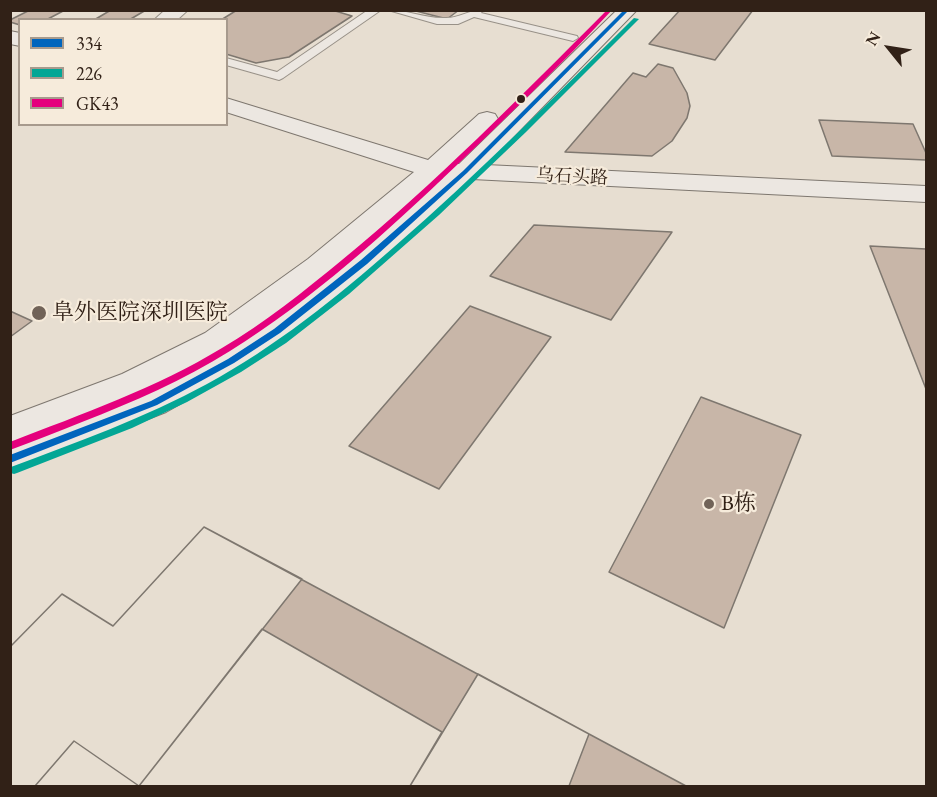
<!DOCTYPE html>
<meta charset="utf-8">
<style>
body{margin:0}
#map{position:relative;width:937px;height:797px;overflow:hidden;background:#e7ded1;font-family:"EB Garamond",serif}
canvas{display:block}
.frame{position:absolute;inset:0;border:12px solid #312117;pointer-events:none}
.legend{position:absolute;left:18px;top:18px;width:210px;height:108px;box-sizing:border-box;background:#f6ebdb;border:2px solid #a79a8d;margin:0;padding:8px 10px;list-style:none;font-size:18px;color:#312117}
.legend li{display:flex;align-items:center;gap:12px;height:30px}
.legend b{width:30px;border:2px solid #a79a8d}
.north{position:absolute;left:859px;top:18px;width:60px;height:60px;-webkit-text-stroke:4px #f6ebdb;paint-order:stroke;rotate:300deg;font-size:16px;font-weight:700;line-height:24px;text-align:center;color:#312117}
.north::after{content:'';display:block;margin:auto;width:21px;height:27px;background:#312117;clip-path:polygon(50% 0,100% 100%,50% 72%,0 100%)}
</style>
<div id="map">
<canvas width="937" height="797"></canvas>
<div class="frame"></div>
<ul class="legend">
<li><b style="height:8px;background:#0065bd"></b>334</li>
<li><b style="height:8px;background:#03a695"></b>226</li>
<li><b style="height:8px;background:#e5007d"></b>GK43</li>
</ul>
<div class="north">N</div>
</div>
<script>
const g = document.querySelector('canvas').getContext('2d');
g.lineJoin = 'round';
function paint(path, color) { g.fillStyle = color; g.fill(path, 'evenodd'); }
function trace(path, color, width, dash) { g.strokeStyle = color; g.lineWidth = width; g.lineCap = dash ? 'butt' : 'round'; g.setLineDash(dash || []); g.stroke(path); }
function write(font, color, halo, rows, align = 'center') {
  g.font = font + ' "EB Garamond","Noto Serif SC",serif'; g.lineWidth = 4.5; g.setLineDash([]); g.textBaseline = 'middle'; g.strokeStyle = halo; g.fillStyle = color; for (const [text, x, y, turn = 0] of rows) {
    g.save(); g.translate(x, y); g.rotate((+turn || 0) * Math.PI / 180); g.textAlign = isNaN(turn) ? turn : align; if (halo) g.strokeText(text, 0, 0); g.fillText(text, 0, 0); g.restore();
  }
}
const building = new Path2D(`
 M30,10H65L46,20H20V25L10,22V20Z
 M111,10H146L129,20H94Z
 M237,10H332L352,16L289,57L256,63L226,54V20H221Z
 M412,10H459L447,19Z
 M680,10H753L715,60L649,44Z
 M658,64L673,68L687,93L690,106L687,118L672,141L652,156L565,152L633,73L646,77Z
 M819,120L913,124L926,153V160L832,156Z
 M534,225L672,232L611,320L490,276Z
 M870,246L926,249V389Z
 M470,306L551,337L439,489L349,446Z
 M10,311L32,321L10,337Z
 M701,397L801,435L724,628L609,572Z
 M204,527L589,734L686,786H410L442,732L262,629L139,786L74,741L35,786H10V647L62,594L113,626Z
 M204,527L302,579L139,786L74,741L35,786H10V647L62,594L113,626Z
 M478,674L589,734L569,786H410Z`);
const lane = new Path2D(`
 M368,10H381L283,78L279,80L226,65V58L277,72Z
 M388,10C408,10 426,19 446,18C459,18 469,10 483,10L481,13L577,36L578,38L573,41L474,17L458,24H437Z`);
const street = new Path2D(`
 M165,10H188L177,20H154Z`);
const secondary = new Path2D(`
 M617,10H637L486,165L926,186V202L472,179L374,268L288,338L242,369L166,412L10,473V444L142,394L169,380L96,411L10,443V416L122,374L205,333L308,259L414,172L226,112V98L428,160L479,114L487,112L495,114L498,119L495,124L453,164H459ZM437,178H443C372,240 300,302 220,353L217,354C296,305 368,240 437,178Z
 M10,31L20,33V46L10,44Z`);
const bus1 = new Path2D(`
 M624,10H629L467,173L367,264L280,333L234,363L157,405L10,463V455L151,401L228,359L274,329L361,260L463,171Z`);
const bus2 = new Path2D(`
 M634,18L639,19L526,132L439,215L349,294L286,343L241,372L187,402L132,428L17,473L14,474L11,473V467C77,442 145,418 207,384C275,347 336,298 394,247C478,174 555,96 634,18Z`);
const bus3 = new Path2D(`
 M607,10H612C563,63 510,114 458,164C388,231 312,300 230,351C184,380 133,402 82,422C59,431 35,441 10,450V442C82,414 156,388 222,348C265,323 304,291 342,260C436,183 521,96 607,10Z`);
const markers = [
 [521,99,5,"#312117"],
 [39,313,8,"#716358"],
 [709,504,6,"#716358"]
];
const farStreetnames = [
 ["乌石头路",572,177,3]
];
const poiNames = [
 ["阜外医院深圳医院",52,313],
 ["B栋",721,504]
];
paint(building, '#c8b6a8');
trace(building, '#7e776f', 1.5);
trace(lane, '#989188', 2);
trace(street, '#989188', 2);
trace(secondary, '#7e776f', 2);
paint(lane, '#ece7e1');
paint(street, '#ece7e1');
paint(secondary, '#ece7e1');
paint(bus1, '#0065bd');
paint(bus2, '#03a695');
paint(bus3, '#e5007d');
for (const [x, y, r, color] of markers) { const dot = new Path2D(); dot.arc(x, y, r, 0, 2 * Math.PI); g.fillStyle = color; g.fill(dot); trace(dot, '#f6ebdb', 2); }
write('18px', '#312117', '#f6ebdb', farStreetnames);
write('22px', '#312117', '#f6ebdb', poiNames, 'left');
</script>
